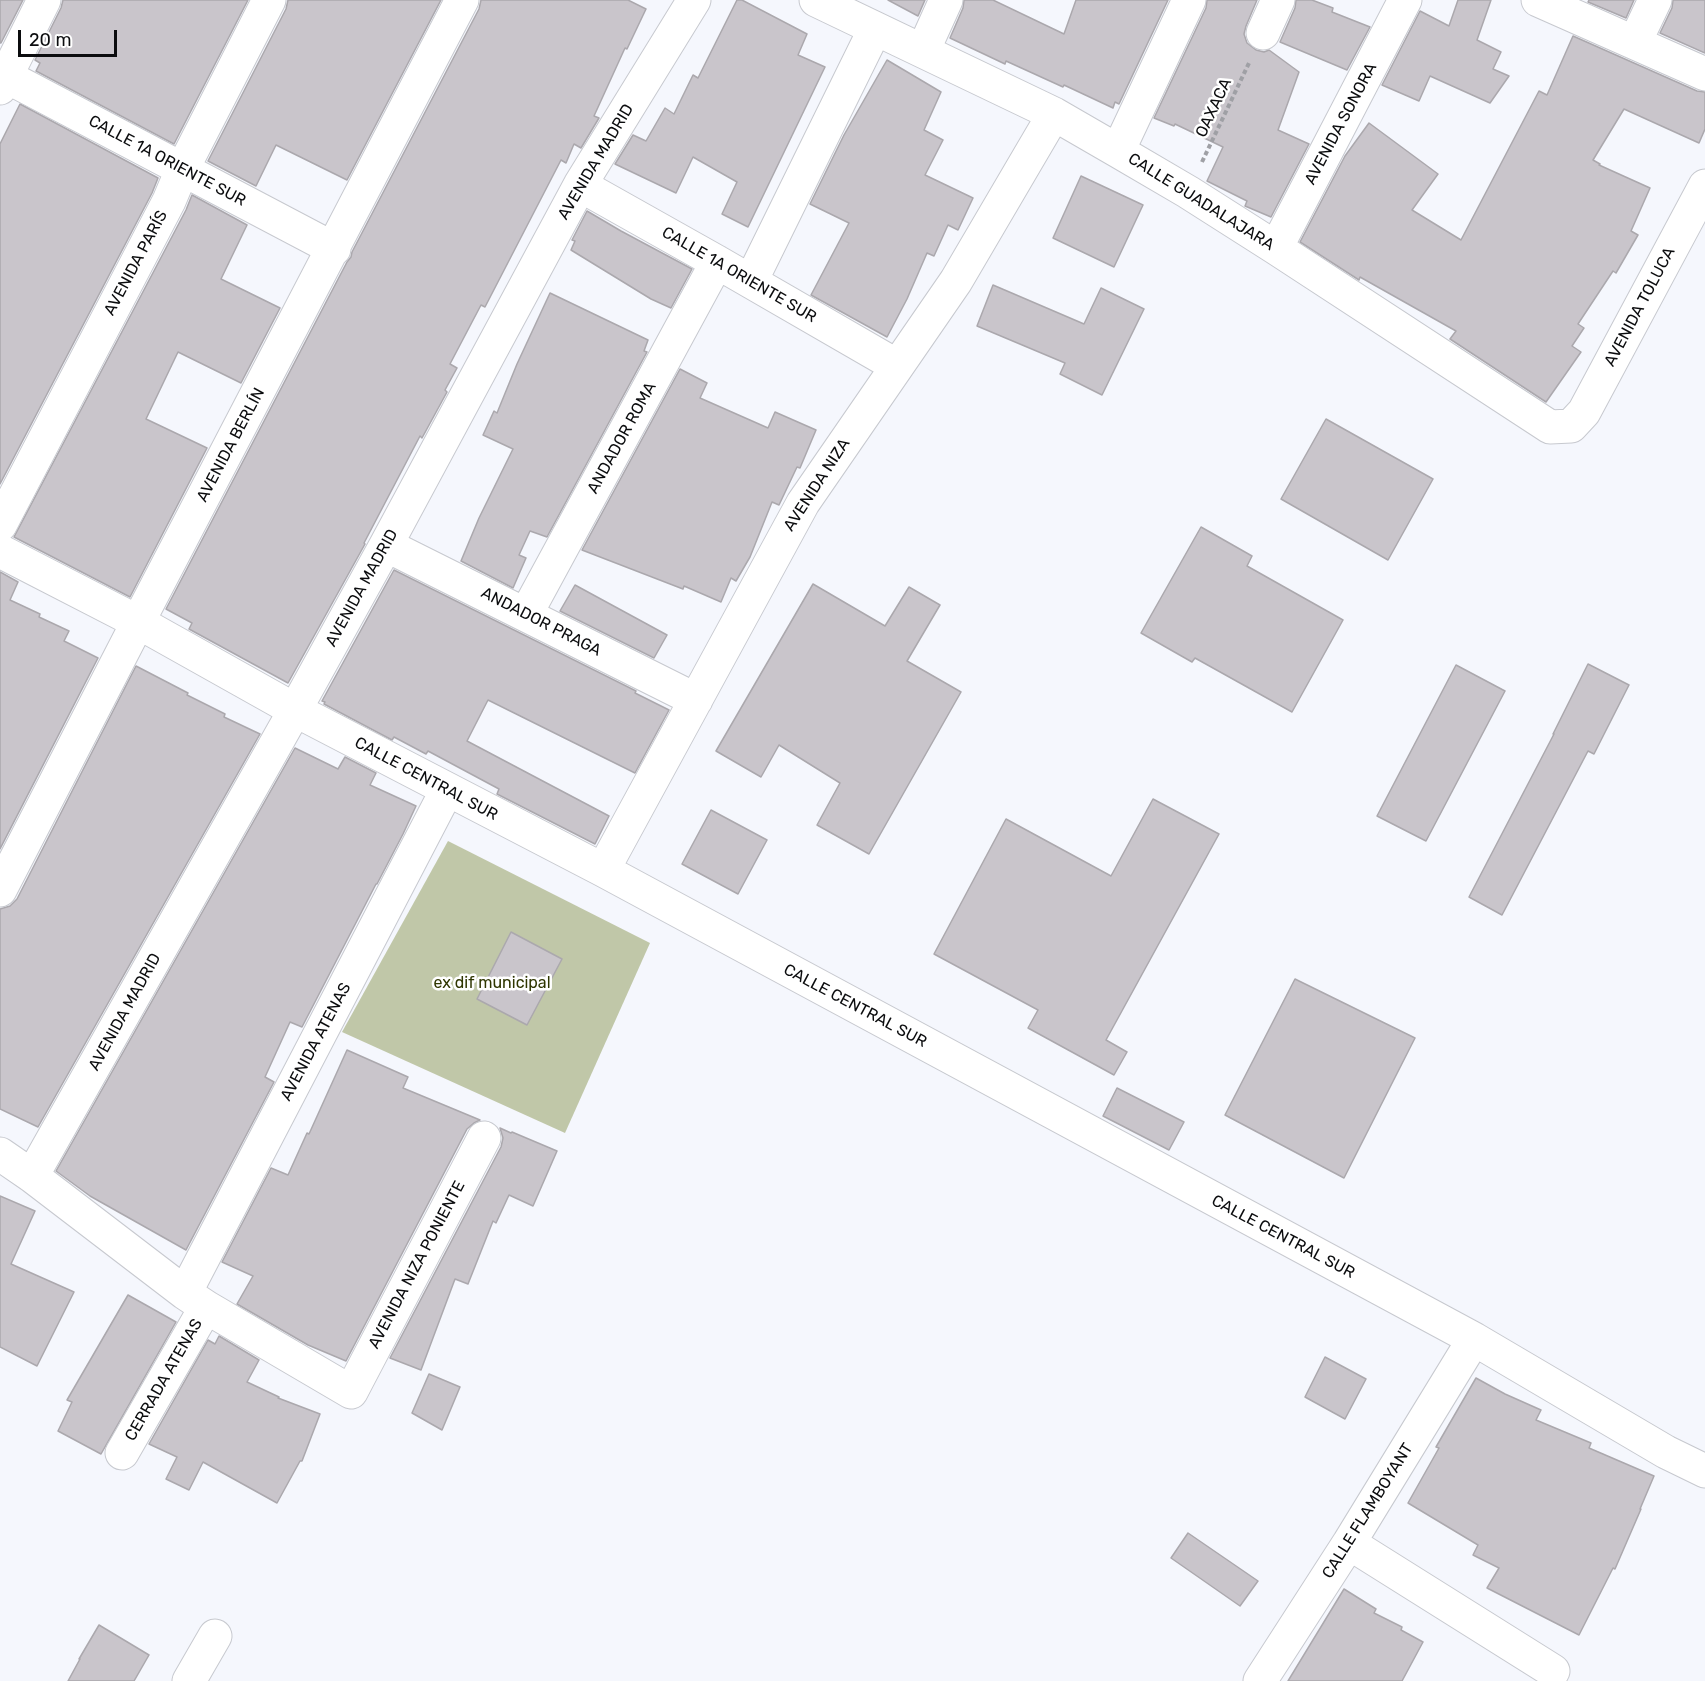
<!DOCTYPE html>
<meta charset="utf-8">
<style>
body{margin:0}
#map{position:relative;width:1705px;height:1681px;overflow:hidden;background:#f5f7fd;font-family:Rubik,sans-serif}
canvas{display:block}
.scale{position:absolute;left:18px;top:30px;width:99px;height:27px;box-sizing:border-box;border:3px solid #0b0c0e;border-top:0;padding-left:8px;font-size:18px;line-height:21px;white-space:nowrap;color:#0b0c0e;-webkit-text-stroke:4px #fff;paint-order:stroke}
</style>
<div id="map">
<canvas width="1705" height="1681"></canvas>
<div class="scale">20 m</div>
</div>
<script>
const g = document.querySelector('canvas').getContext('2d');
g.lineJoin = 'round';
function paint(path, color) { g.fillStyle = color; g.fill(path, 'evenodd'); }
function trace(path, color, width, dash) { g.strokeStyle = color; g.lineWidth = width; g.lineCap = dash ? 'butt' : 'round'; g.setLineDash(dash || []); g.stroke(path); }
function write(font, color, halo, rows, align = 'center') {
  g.font = font + ' Rubik,sans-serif'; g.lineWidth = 5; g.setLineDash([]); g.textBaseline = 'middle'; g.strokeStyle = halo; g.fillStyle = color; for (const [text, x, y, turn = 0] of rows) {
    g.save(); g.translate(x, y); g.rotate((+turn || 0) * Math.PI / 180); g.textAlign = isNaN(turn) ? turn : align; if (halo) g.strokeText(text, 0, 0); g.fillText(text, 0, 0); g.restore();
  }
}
const forest = new Path2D(`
 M448,841L650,943L565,1133L342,1032Z`);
const building = new Path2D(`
 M0,0H23L1,43H0Z
 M63,0H248L174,144L36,71L40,63L35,60L61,8Z
 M288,0H441L347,180L276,145L256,186L208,161L286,9Z
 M481,0H628L646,9L627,49L625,48L594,116L599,118L581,148L574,144L566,163L561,160L485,307L481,305L450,364L457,368L445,390L447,392L422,438L420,436L364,543L365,544L288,683L189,629L192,623L166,609L347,262L351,257L352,252L479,9Z
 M737,0H742L807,34L798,55L825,67L748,227L722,214L737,182L693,157L676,193L615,164L633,135L646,141L665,108L674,114L693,75L698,78Z
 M888,0H925L918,16Z
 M964,0H993L1064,34L1076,0H1168L1119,104L1115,102L1113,108L1064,85L1063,87L1006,61L1005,64L950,38L963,8Z
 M1207,0H1257L1246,26L1244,34L1247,43L1256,50L1264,52L1269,50L1299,72L1278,130L1309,144L1271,217L1245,206L1247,201L1207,181L1223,147L1175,124L1174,126L1154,118L1206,8Z
 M1296,0H1312L1333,8L1332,12L1370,27L1347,70L1280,42L1295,8Z
 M1458,0H1491L1477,40L1501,52L1493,69L1509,76L1490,103L1430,76L1419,101L1382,85L1420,11L1449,26Z
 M1589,0H1634L1626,18L1588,2Z
 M1673,0H1705V53L1660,33L1672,8Z
 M1573,36L1697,91L1705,92V129L1699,143L1624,109L1593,160L1600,164L1599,165L1650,188L1631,231L1638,235L1616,273L1613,271L1578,324L1584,328L1572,346L1581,352L1546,402L1450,339L1456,331L1360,277L1359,280L1300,242L1345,156L1369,123L1438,174L1412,210L1461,240L1539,91L1547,95Z
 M887,60L941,92L924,130L943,140L925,175L973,198L958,230L948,225L934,256L927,253L907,299L887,337L811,295L849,223L810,204L844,135Z
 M20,104L158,178L152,193L0,484V144Z
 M1081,176L1143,205L1114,267L1053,238Z
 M192,195L247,225L221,279L280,308L241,383L178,352L146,419L207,448L130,597L14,537L186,210Z
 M587,211L621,231L692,269L671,308L651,299L571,250L575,241L572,240Z
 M993,285L1084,324L1101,288L1144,309L1102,395L1060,374L1065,363L977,326Z
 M550,293L648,340L644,351L647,352L547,537L530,531L519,555L526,558L513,588L461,561L479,518L513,449L483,435L494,411L497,413L517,364Z
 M680,369L707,383L700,398L768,428L775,412L816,430L800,468L797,467L779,505L772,502L750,557L736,581L731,578L721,602L684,586L683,589L582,550Z
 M1326,419L1433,479L1388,560L1281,499Z
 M1201,527L1252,556L1247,566L1343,620L1292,712L1195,658L1192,662L1141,633Z
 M394,570L636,691L635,693L669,710L635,773L488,700L467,741L609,816L595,844L497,794L499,789L428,751L426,754L394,737L392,740L324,704L325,702L322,701Z
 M0,572L18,582L10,600L40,614L39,617L69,631L64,641L98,658L0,849Z
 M813,584L885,626L909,587L940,605L907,661L961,692L869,854L817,825L840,783L779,745L761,777L716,751Z
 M575,585L667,635L654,658L560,611Z
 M1588,664L1629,685L1594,754L1588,751L1502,915L1469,897L1554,734H1553Z
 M1456,665L1505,691L1426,841L1377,816Z
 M136,666L188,693L187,695L225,714L224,717L260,734L38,1127L0,1109V909L10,906L17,899Z
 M295,748L338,769L345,757L376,773L370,785L416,806L403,834L377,884H376L302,1027L290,1022L265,1077L274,1082L186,1250L90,1196L56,1171Z
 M1153,799L1219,834L1106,1040L1127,1052L1114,1075L1028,1028L1038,1010L934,954L1006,819L1111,876Z
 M711,810L767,840L738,894L682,864Z
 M511,932L562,959L527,1025L477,999Z
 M1295,979L1415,1038L1344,1178L1225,1115Z
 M347,1050L408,1077L403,1088L480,1120L474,1123L467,1129L346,1361L308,1345L237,1304L253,1276L222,1262L271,1168L288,1175L307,1133L309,1134Z
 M1117,1088L1184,1122L1169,1150L1103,1116Z
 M500,1128L511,1133L512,1132L557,1151L533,1206L509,1195L496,1223L493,1221L468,1284L455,1279L421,1370L390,1358L501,1147L503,1138Z
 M0,1196L35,1211L11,1264L74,1292L37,1366L0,1347Z
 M128,1295L176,1322L101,1454L58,1431L72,1402L67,1400Z
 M219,1336L259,1360L247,1382L279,1397L278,1398L320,1414L302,1461H300L277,1503L203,1462L189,1490L166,1479L177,1457L149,1444L208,1340L215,1344Z
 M1325,1357L1366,1379L1345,1419L1305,1397Z
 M429,1374L460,1387L442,1430L412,1413Z
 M1476,1378L1505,1394L1541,1410L1536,1420L1591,1443L1589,1448L1654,1476L1640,1509H1641L1615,1569L1613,1568L1579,1635L1487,1588L1499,1568L1473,1555L1478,1545L1408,1503L1439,1448L1436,1447Z
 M1188,1533L1258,1581L1240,1606L1171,1558Z
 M1344,1589L1376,1609L1374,1613L1402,1627L1401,1630L1423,1642L1402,1681H1288Z
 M99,1625L149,1655L134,1681H68L80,1659H79Z`);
const path = new Path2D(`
 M1202,162L1249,63`);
const minor = new Path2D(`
 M816,0L1054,114L1118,151L1188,192L1276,248L1550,427L1571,426L1584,412L1705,186
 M1538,0L1705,74
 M1263,33L1278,0
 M1635,42L1655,0
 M923,51L946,0
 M0,73L334,249
 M0,88L44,0
 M1118,151L1189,0
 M580,185L717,262L897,366
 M1276,248L1405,0
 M751,281L875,29
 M0,525L169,201L182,170L269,0
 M386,545L696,700
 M0,551L138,622L295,710L603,870L1474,1339L1666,1452L1705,1471
 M526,614L717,262
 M603,870L803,503L956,281L1054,114
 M0,890L138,622L462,0
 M0,1154L32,1176L185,1293L206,1307L351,1392L484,1138
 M32,1176L295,710L386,545L580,185L694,0
 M185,1293L447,790
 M122,1453L206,1307
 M1349,1543L1553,1671
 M189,1681L215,1636
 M1260,1681L1349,1543L1474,1339`);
const streetNames = [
 ["OAXACA",1214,108,-65],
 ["AVENIDA SONORA",1341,124,-62],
 ["CALLE 1A ORIENTE SUR",167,161,28],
 ["AVENIDA MADRID",596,162,-59],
 ["CALLE GUADALAJARA",1201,202,32],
 ["AVENIDA PARÍS",136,263,-62],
 ["CALLE 1A ORIENTE SUR",739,275,30],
 ["AVENIDA TOLUCA",1640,307,-62],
 ["ANDADOR ROMA",622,438,-61],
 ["AVENIDA BERLÍN",231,445,-62],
 ["AVENIDA NIZA",817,485,-57],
 ["AVENIDA MADRID",362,588,-61],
 ["ANDADOR PRAGA",541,622,27],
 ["CALLE CENTRAL SUR",426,779,28],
 ["CALLE CENTRAL SUR",855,1006,28],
 ["AVENIDA MADRID",125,1012,-61],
 ["AVENIDA ATENAS",316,1042,-62],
 ["CALLE CENTRAL SUR",1283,1237,28],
 ["AVENIDA NIZA PONIENTE",417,1265,-62],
 ["CERRADA ATENAS",164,1380,-60],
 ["CALLE FLAMBOYANT",1368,1511,-58]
];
const parkNames = [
 ["ex dif municipal",492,983]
];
paint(forest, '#c0c7a8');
paint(building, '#c9c5cb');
trace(building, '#aba8ad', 1.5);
trace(minor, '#c7c9cf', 35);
trace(path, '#9fa0a5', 4, [4.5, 3]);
trace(minor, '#fff', 33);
write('16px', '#0b0c0e', '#fff', streetNames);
write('16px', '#2f3600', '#fff', parkNames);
</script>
